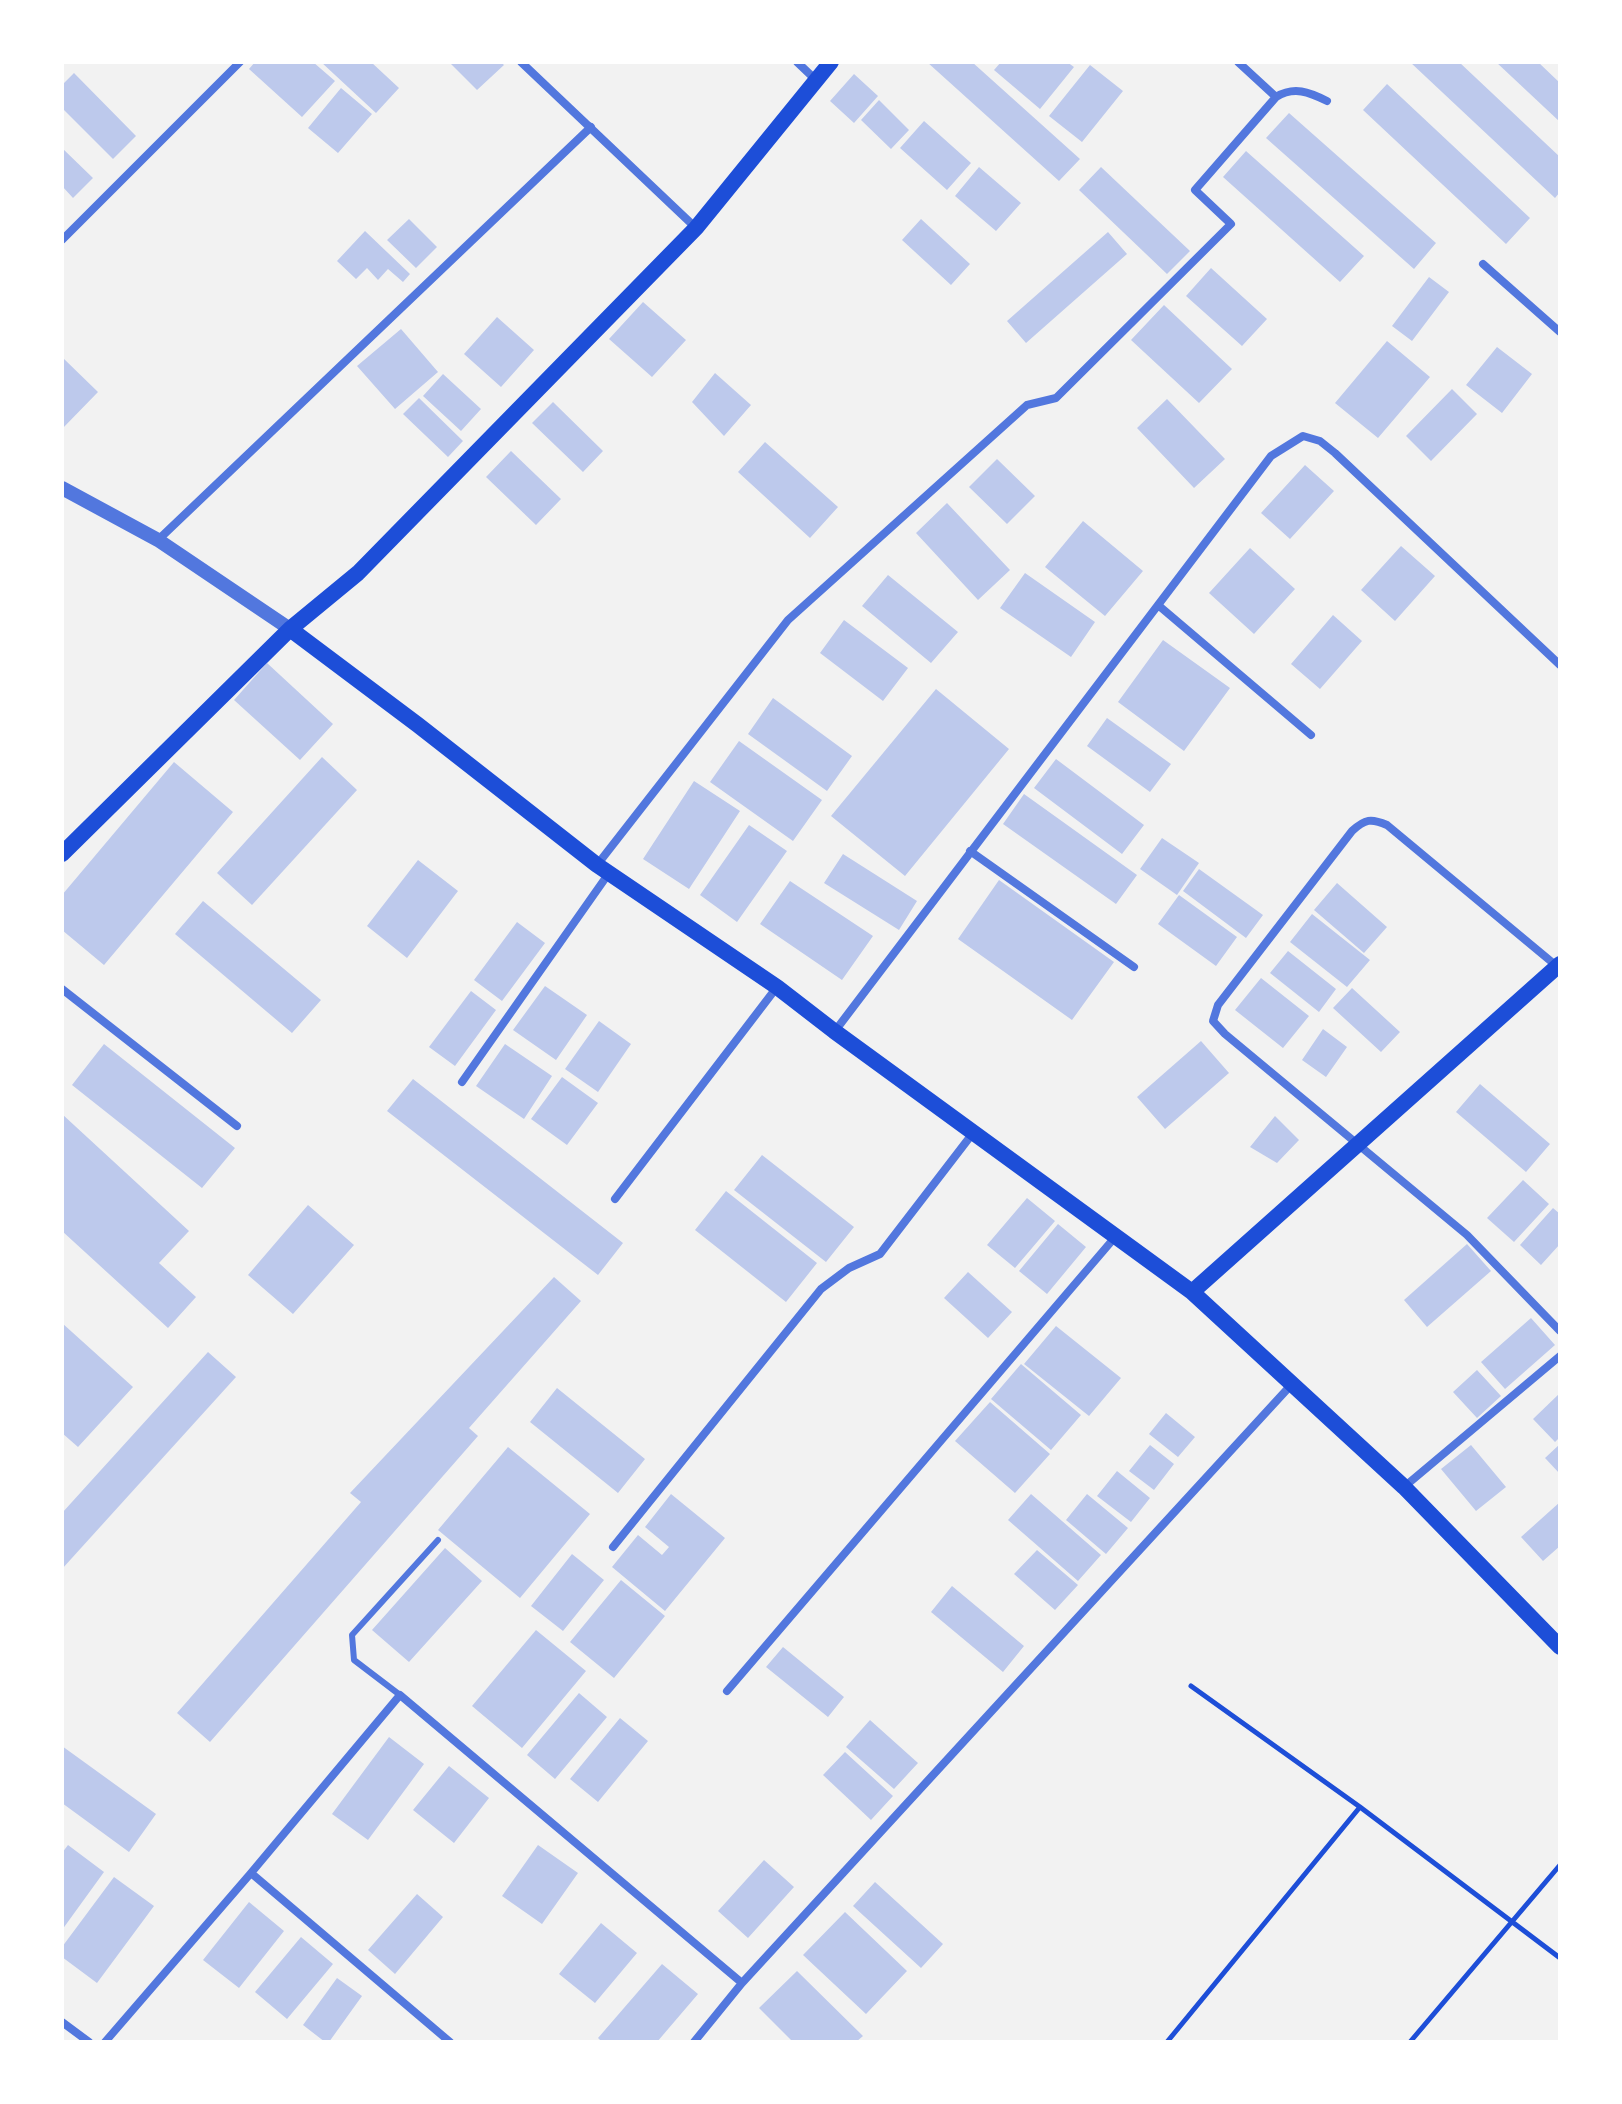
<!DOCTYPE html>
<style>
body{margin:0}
#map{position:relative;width:1622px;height:2104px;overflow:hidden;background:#f2f2f2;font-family:Raleway,sans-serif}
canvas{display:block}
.frame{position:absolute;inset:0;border:64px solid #fff;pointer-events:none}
</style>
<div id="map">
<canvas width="1622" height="2104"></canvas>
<div class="frame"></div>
</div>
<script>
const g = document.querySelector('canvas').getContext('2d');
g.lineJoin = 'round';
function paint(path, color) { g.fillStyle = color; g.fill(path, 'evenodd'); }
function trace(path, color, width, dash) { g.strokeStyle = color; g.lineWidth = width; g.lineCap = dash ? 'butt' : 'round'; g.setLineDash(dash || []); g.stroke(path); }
const building = new Path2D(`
 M255,62H313L335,81L302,117L249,69Z
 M321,62H371L399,88L376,113Z
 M449,62H501L504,65L477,90Z
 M927,62H972L1080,159L1059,181Z
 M1001,62H1067L1074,67L1040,109L994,70Z
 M1410,62H1459L1560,157V192L1555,198Z
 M1496,62H1538L1560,83V122Z
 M1090,65L1123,91L1082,142L1049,116Z
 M74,73L136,136L113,159L62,108V85Z
 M854,74L878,96L854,123L830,101Z
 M1387,84L1530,218L1506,244L1363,110Z
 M341,88L372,114L338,153L308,128Z
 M879,100L909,130L891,149L861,120Z
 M1289,113L1436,243L1414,269L1266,138Z
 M924,121L971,163L947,190L900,148Z
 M62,148L93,178L73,198L62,186Z
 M1246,151L1364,256L1340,282L1223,177Z
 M979,167L1021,203L996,231L955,196Z
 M1101,167L1190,251L1167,274L1079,190Z
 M409,219L437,247L416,268L387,240Z
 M921,219L970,264L951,285L902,240Z
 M365,231L410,274L403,282L388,269L378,280L367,268L356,279L337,261Z
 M1108,232L1127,254L1026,343L1007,321Z
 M1211,268L1267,319L1242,346L1186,296Z
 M1429,277L1449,292L1412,341L1392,326Z
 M643,302L686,340L652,377L609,339Z
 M1164,305L1232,369L1199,403L1131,340Z
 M497,317L534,350L501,387L464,354Z
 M401,329L438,372L395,409L357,366Z
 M1387,341L1430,377L1378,438L1335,403Z
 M1497,347L1532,374L1502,413L1466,385Z
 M62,357L98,392L62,429Z
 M715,373L751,405L724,436L692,402Z
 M443,374L481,409L461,431L423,396Z
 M1452,389L1477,414L1431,461L1406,436Z
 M419,398L463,441L448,457L403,414Z
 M1167,399L1225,459L1194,488L1137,428Z
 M553,402L603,451L583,472L532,423Z
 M765,442L838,507L810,538L738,472Z
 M511,451L561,499L536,525L486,477Z
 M997,459L1035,496L1007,524L969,487Z
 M1305,465L1334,491L1290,539L1261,513Z
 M947,503L1010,570L978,600L916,533Z
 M1083,521L1143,571L1105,616L1045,567Z
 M1401,546L1435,576L1395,621L1361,590Z
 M1250,548L1295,589L1254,634L1209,593Z
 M1025,573L1095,622L1071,657L1000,608Z
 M888,575L958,632L931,663L862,606Z
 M1333,615L1362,641L1320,689L1291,664Z
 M844,620L908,668L883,701L820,653Z
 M1163,640L1230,688L1184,751L1118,702Z
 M267,663L333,724L300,760L234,700Z
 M936,689L1009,749L905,876L831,816Z
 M773,698L852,756L827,791L748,734Z
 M1107,718L1171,764L1150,792L1087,746Z
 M739,741L822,800L793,841L710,782Z
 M322,757L357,790L252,905L217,873Z
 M1056,759L1144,825L1122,854L1034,788Z
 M174,762L233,812L104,965L62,930V895Z
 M694,781L740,811L689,889L643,859Z
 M1024,794L1137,875L1116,904L1003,824Z
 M749,825L787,851L737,922L700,895Z
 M1162,838L1199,863L1177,895L1140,869Z
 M843,854L917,901L899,930L824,883Z
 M418,860L458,891L407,958L367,926Z
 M1199,869L1263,915L1246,938L1183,891Z
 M999,880L1114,962L1072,1020L958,939Z
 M790,881L873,936L842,980L760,924Z
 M1337,883L1387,927L1364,953L1314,910Z
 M1179,895L1237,937L1216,966L1158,924Z
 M203,901L321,1000L292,1033L175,934Z
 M1312,914L1370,960L1347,987L1290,942Z
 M517,922L545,943L502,1001L474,980Z
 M1288,951L1336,989L1319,1012L1270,973Z
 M1261,978L1309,1016L1283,1048L1235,1010Z
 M545,986L587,1015L556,1060L513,1030Z
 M1352,988L1400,1032L1381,1052L1333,1008Z
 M471,991L496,1010L455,1066L429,1047Z
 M599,1021L631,1044L598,1092L565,1069Z
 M1323,1029L1347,1047L1326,1077L1302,1060Z
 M1201,1041L1229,1073L1165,1129L1137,1097Z
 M104,1044L235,1148L202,1188L72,1085Z
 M505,1044L552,1076L524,1119L476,1086Z
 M562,1077L598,1103L567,1145L531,1119Z
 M413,1079L623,1243L598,1275L387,1111Z
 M1480,1084L1550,1144L1526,1172L1456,1112Z
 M62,1114L189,1231L159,1263L196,1297L168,1328L62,1231Z
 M1275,1116L1299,1140L1277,1163L1250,1147Z
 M762,1155L854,1227L826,1262L734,1190Z
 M1523,1180L1549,1204L1514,1242L1487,1218Z
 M726,1191L817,1263L786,1302L695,1230Z
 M1027,1198L1055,1221L1015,1268L987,1245Z
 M308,1205L354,1245L293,1314L248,1275Z
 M1553,1208L1560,1214V1244L1541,1265L1520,1245Z
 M1058,1224L1086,1247L1047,1294L1019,1271Z
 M1467,1244L1491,1271L1427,1327L1404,1300Z
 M968,1272L1012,1312L988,1338L944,1298Z
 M554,1277L581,1301L469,1428L478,1436L210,1742L177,1713L361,1502L350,1493Z
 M1531,1318L1555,1345L1505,1389L1481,1362Z
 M62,1323L133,1387L78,1447L62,1433Z
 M1056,1326L1121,1378L1089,1416L1024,1364Z
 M208,1352L236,1377L62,1569V1513Z
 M1021,1364L1081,1415L1051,1450L991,1399Z
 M1477,1370L1501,1396L1477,1418L1453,1392Z
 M557,1388L645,1459L618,1493L530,1422Z
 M1560,1393V1437L1555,1442L1533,1419Z
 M990,1402L1050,1454L1015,1493L955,1441Z
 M1166,1413L1195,1437L1178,1457L1149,1434Z
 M1560,1444V1474L1545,1458Z
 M1150,1445L1174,1464L1154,1490L1129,1471Z
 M1471,1445L1506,1487L1476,1511L1441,1469Z
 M508,1447L590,1514L520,1598L438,1530Z
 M1117,1471L1150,1498L1131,1522L1097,1496Z
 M671,1494L725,1538L665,1611L612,1567L638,1535L662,1555L669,1547L645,1527Z
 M1031,1494L1101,1555L1078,1581L1008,1520Z
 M1087,1494L1128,1528L1106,1554L1066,1520Z
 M1560,1502V1546L1543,1561L1521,1537Z
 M445,1548L482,1581L409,1662L372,1630Z
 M1037,1550L1078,1585L1055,1610L1014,1574Z
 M572,1554L604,1580L563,1631L531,1606Z
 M621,1580L665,1616L614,1678L570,1642Z
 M952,1586L1024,1646L1003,1672L931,1612Z
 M536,1630L586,1671L522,1748L472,1706Z
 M783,1647L844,1697L828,1717L766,1667Z
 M579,1693L607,1717L555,1779L527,1755Z
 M620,1718L648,1741L598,1802L570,1779Z
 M870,1720L918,1763L894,1789L846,1747Z
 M389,1737L424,1764L368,1840L332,1814Z
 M62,1746L156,1814L129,1852L62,1803Z
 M845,1752L893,1796L871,1820L823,1775Z
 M449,1766L489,1798L454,1843L413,1810Z
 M68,1845L104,1872L62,1930V1853Z
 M538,1845L578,1873L542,1924L502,1896Z
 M764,1860L794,1887L748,1938L718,1911Z
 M114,1877L154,1906L97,1983L62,1957V1947Z
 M875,1882L943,1944L921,1968L853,1906Z
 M417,1894L443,1917L395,1974L368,1950Z
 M249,1902L284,1931L239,1988L203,1960Z
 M845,1912L907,1971L866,2014L803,1955Z
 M601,1923L637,1953L595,2003L559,1974Z
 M301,1937L333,1964L287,2019L255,1992Z
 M662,1964L698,1994L657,2042H602L598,2038Z
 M797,1971L863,2036L856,2042H793L759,2008Z
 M337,1978L362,1996L329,2042H325L303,2025Z`);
const path = new Path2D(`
 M1191,1686L1360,1807L1560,1958
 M1167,2042L1360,1807
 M1410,2042L1560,1865`);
const service = new Path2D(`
 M400,1695L354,1660L352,1635L438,1540`);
const minor = new Path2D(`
 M521,62L696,228
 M797,62L817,81
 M1238,62L1276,97C1294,86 1309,92 1327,101
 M62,240L240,62
 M1483,264L1560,332
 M158,540L591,127
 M1158,605L1311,735
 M970,851L1134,967
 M597,865L788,620L1027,405L1056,398L1231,224L1195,190L1276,97
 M1559,968L1387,825C1371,818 1365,819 1352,831L1218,1005L1213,1021L1225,1034L1467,1235L1560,1331
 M62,989L237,1126
 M835,1031L1271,456L1303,436L1320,441L1335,453L1560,665
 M462,1082L609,873
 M615,1199L777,987
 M1404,1487L1560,1356
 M613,1547L821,1289L849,1268L880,1254L973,1133
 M727,1691L1116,1236
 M251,1873L450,2042
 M62,2022L89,2042
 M105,2042L251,1873L400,1695L742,1983
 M694,2042L742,1983L1292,1384`);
const tertiary = new Path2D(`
 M62,488L158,540L290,629`);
const secondary = new Path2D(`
 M290,629L418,725L597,865L777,987L834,1031L1192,1292L1404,1487L1560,1647
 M62,854L290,629L358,573L696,228L831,62
 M1192,1292L1560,964`);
paint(building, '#bdc9ec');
trace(path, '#1d4ed8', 5);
trace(service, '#5277de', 6);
trace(minor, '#5277de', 8);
trace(tertiary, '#5277de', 14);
trace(secondary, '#1d4ed8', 16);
</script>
